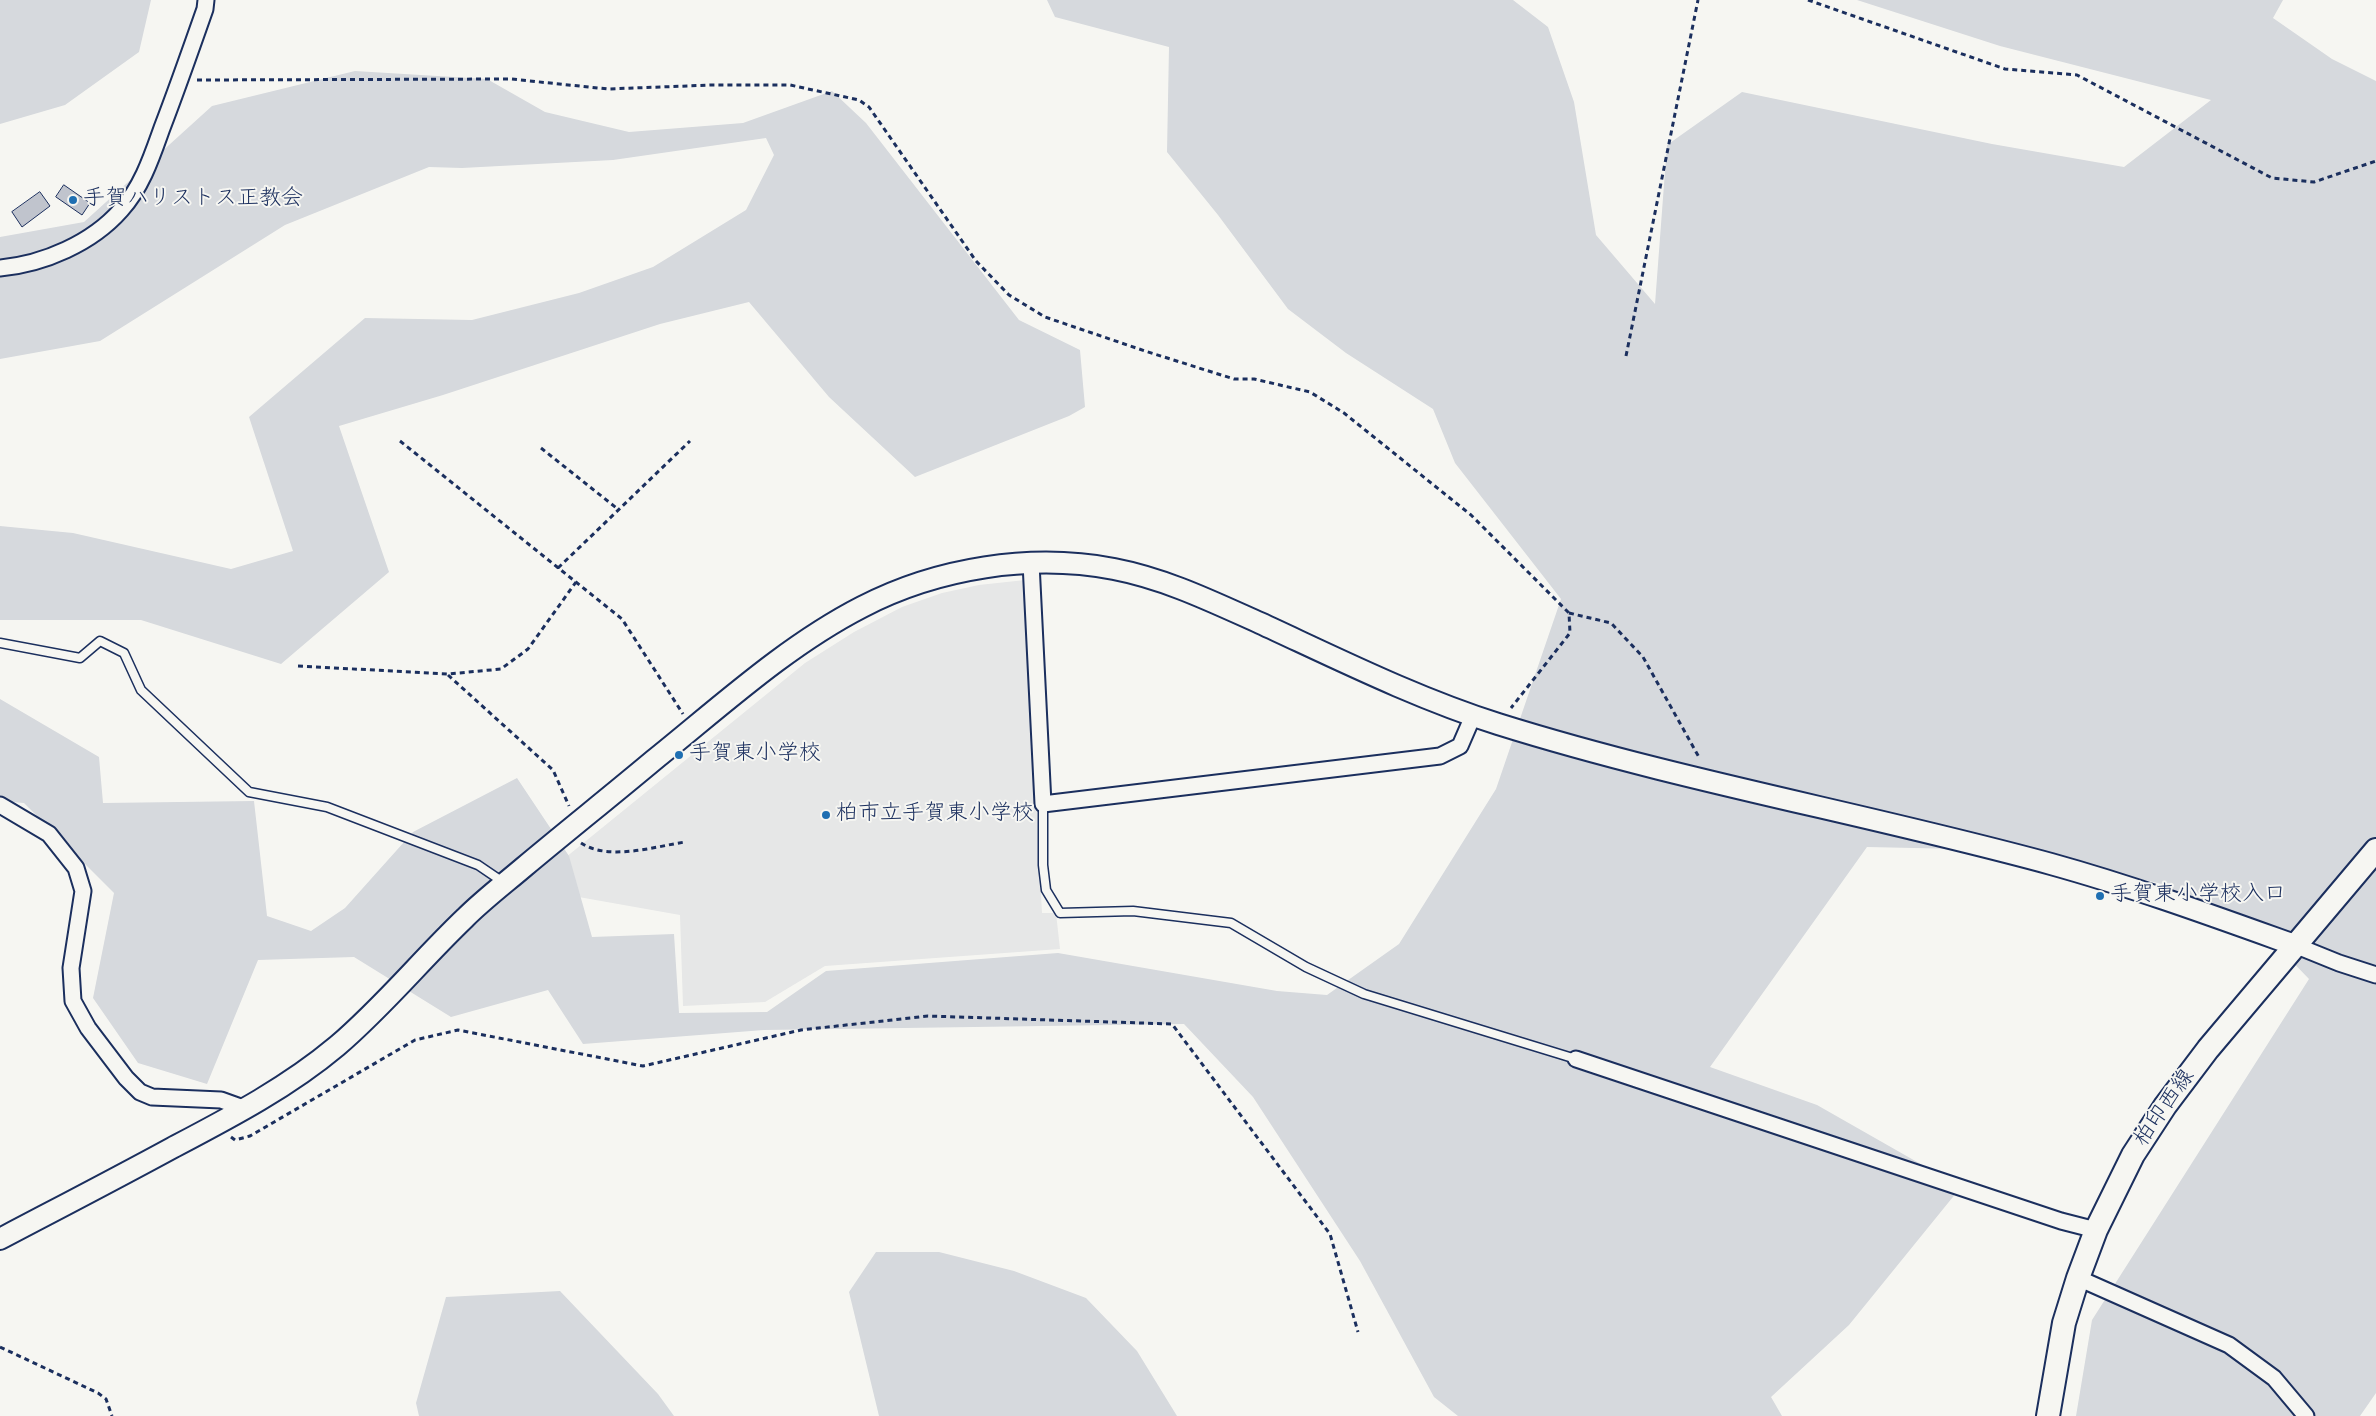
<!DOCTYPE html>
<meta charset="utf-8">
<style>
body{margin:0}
canvas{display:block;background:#f6f6f2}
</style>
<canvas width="2376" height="1416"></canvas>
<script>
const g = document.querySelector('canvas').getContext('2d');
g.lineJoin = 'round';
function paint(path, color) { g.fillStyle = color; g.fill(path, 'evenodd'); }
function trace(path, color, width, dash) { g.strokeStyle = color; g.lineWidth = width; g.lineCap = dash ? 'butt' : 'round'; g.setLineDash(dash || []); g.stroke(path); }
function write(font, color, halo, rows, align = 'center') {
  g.font = font + ' "Indie Flower","Klee One",sans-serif'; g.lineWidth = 4; g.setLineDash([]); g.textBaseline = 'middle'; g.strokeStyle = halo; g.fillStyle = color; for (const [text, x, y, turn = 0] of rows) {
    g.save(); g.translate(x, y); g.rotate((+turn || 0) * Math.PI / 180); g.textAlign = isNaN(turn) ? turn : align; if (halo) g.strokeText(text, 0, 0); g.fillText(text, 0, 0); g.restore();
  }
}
const built = new Path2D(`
 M1025,580L1042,913H1056L1060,949L825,966L765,1002L683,1006L680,915L528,888L805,663L854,632L902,607L942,593L979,585Z`);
const green = new Path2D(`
 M0,0H151L139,52L65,105L0,124Z
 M1047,0H1513L1548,27L1574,102L1596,235L1655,304L1667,145L1742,92L1992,144L2124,167L2211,100L2000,46L1857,0H2283L2273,18L2332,59L2376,81V1393L2360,1416H2076L2092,1320L2309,979L2256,924L2158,883L2008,850L1867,847L1710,1067L1817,1105L1961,1187L1849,1325L1771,1397L1782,1416H1458L1434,1397L1360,1261L1253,1097L1184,1024L764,1030L583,1044L548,990L451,1017L354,957L258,960L207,1084L138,1063L93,998L114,893L24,803L0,801V699L99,757L103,803L254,801L267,916L311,931L345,908L413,832L517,778L569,856L592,937L674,934L679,1013L767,1012L826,971L1058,953L1277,991L1327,995L1399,944L1496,789L1561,599L1455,463L1433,409L1346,353L1288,309L1218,215L1167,152L1169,47L1055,17Z
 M355,71L487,79L545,112L629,132L743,123L832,91L866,123L1019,320L1080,350L1085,407L1069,416L915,477L829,397L749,302L660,324L443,395L339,426L389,572L281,664L141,620H0V526L73,533L231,569L293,551L249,417L365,318L472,320L579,293L653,267L746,210L774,155L766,138L613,160L462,168L429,167L285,225L100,341L0,359V237L84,222L212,106Z
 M876,1252H939L1014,1271L1086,1298L1137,1351L1177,1416H879L849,1292Z
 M560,1291L658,1394L674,1416H419L416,1403L446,1297Z`);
const building = new Path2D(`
 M64,185L90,203L82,215L56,197Z
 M40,192L50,206L22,227L12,212Z`);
const path = new Path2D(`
 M1808,0L2005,69L2077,75L2272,178L2314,182L2376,161
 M197,80L511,79L608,89L712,85H790L859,100L869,107L976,261L1009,295L1045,317L1145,351L1234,379H1254L1310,392L1344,413L1471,515L1569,613L1570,633L1511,708
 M1626,356L1698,0
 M400,441L622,619L683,714
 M541,448L619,510
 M558,568L690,441
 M1569,613L1611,623L1643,657L1700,759
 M298,666L448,674L501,669L528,649L576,582
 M448,675L553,770L569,806
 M581,843C608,861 653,847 685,842
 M231,1137L235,1140L250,1136L415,1040L458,1030L643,1066L801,1030L928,1016L1172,1024L1330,1234L1358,1332
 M0,1347L98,1393L106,1399L112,1416`);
const service = new Path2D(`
 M0,643L80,658L100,641L124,653L141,690L249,792L327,807L478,865L503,882
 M1043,804V865L1046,890L1060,913L1133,911L1231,923L1306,967L1364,994L1576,1059`);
const minor = new Path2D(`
 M0,268C44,264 92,243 121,210C142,187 152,156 162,128C177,89 191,49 205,9L206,0
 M1031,563L1043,804L1440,756L1460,746L1473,716
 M0,805L49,834L76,868L83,891L71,968L73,1001L88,1028L126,1078L140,1092L152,1097L221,1100L246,1109
 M2297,946L2339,963L2376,975
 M1576,1059L2061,1221L2096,1230
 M2078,1278L2229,1345L2274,1378L2306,1416`);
const tertiary = new Path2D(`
 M0,1239C57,1209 115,1179 172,1148C229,1118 287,1088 337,1046C383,1007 421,960 465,918C483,900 504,884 524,867C567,831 611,796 654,760C720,707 786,646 862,607C937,568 1031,553 1114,569C1166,579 1213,602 1260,623C1338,659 1416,698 1498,724C1680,781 1868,814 2051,864C2134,887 2216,917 2297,946`);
const secondary = new Path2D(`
 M2048,1416L2064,1323L2078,1278L2096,1230L2133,1155L2165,1106L2208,1049L2376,850`);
const markers = [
 [73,200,5,"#1f6fb2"],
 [679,755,5,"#1f6fb2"],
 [826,815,5,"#1f6fb2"],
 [2100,896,5,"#1f6fb2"]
];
const poiNames = [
 ["手賀ハリストス正教会",83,200],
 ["手賀東小学校",689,755],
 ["柏市立手賀東小学校",836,815],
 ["手賀東小学校入口",2110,896]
];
const streetNames = [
 ["柏印西線",2166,1109,-55]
];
paint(built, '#e6e7e7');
paint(green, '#d6d9dd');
paint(building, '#c0c4cd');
trace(building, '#1b2f5e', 1);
trace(service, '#1b2f5e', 11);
trace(minor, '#1b2f5e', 19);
trace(tertiary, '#1b2f5e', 24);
trace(secondary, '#1b2f5e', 26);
trace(path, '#1b2f5e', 3, [5, 4]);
trace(service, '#f6f6f2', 8);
trace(minor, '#f6f6f2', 15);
trace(tertiary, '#f6f6f2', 20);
trace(secondary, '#f6f6f2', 22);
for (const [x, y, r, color] of markers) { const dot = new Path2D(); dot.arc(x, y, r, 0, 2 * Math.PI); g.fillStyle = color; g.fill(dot); trace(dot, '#f6f6f2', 2); }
write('22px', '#1b2f5e', '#f6f6f2', poiNames, 'left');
write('22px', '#1b2f5e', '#f6f6f2', streetNames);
</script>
